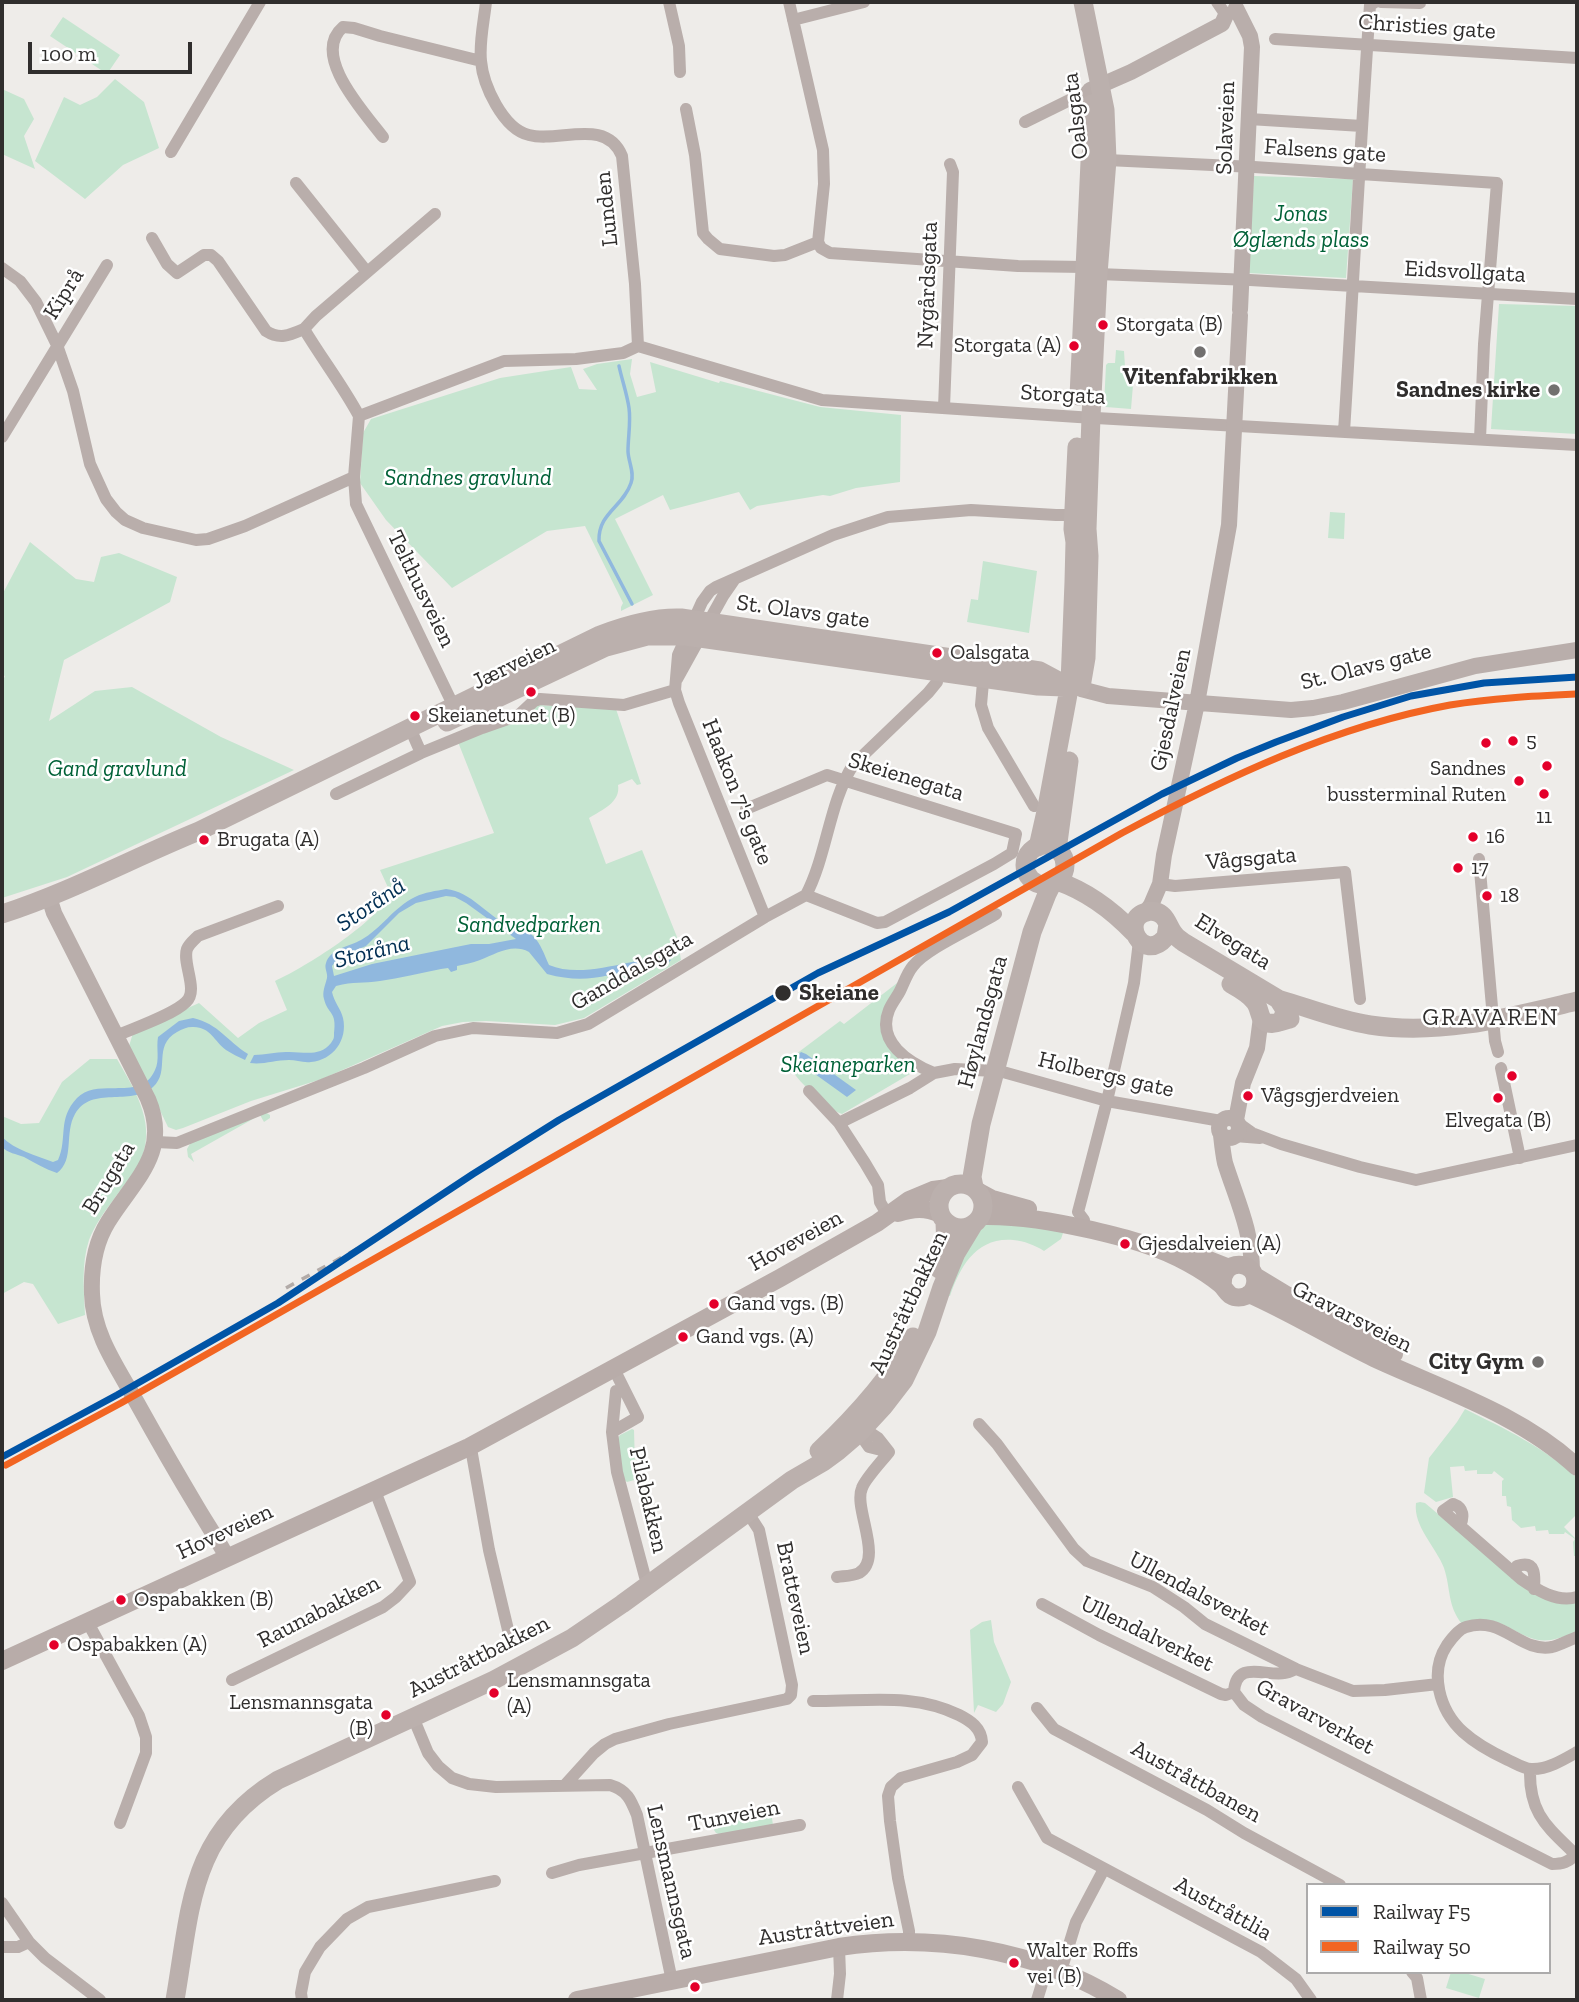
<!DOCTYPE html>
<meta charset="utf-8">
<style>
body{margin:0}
#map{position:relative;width:1579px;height:2002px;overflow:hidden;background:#eeece9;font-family:"Zilla Slab",serif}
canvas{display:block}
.frame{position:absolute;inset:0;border:4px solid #302e2d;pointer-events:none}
.legend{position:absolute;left:1306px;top:1883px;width:245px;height:91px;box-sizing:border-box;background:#fff;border:2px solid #acabab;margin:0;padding:9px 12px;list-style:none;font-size:21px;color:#302e2d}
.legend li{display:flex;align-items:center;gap:14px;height:35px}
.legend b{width:35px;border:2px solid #acabab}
.scale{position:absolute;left:28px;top:42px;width:164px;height:32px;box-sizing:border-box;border:4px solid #302e2d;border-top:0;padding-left:9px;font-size:21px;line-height:24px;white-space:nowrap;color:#302e2d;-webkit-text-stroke:5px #fff;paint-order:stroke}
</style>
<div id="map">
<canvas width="1579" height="2002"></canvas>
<div class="frame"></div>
<ul class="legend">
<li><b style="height:9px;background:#0054a6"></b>Railway F5</li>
<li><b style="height:9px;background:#f26522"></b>Railway 50</li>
</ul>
<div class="scale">100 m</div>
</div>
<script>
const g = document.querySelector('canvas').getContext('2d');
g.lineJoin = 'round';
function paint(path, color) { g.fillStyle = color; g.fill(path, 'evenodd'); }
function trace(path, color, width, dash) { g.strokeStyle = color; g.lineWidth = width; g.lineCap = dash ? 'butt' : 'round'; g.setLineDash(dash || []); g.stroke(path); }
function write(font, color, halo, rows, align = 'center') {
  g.font = font + ' "Zilla Slab",serif'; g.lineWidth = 5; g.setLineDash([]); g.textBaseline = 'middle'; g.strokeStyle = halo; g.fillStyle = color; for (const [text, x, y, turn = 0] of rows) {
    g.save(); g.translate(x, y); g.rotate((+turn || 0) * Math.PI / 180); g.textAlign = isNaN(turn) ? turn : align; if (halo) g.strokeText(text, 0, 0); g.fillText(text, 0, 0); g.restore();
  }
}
const green = new Path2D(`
 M63,17L120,55L107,74L50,36Z
 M115,79L144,102L159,148L123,165L85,199L35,161L64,97L80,105L97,97Z
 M2,89L24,99L34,119L24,136L35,169L2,154Z
 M1254,176L1353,179L1346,278L1248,273Z
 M1499,304L1577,306V434L1491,429Z
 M1116,350L1124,351L1125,367L1132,377L1133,385L1131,409L1106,407L1104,405L1106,365L1108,363H1115Z
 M632,359L630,374L637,397L656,392L650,362L719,383L720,381L820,407L901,415L900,482L856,488L830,496L823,495L757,506L750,510L739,492L670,510L663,495L615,519L653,595L621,611V607L623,603L585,526L547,531L452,588L386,520L360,483L363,433L371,419L500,378L571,367L579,389L597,390L583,369L597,364Z
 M1330,512L1345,513L1344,539L1328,538Z
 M30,542L76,579L94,582L101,557L119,553L177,577L170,602L64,660L49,721L95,691L132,687L221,737L294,770L67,877L2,898V679L5,677L2,671V595Z
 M983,561L1037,571L1029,633L967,622L971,599L978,600Z
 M538,705L616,709L641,784L637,785L632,779L618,785C621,802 602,810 589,818L606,864L642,850L677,937L681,960L584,1018L555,1025L486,1021L463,1022L442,1026L322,1079L251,1101L183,1128L176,1130L168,1127L129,1046L133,1033L199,1003L238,1038L259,1023L287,1010L275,981C306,967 375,923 391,894L380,870L494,833L458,742Z
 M901,980L884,1020L900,1059L915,1071L842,1114L837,1112C822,1100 791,1079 788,1060L840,1021L844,1024Z
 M90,1059H117C136,1092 158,1126 139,1164C133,1176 122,1187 114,1199C105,1211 94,1226 89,1240C81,1264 84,1291 85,1315L58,1324L33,1284L24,1282L2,1294V1116L21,1124L39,1123L62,1082Z
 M265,1112L270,1115V1118L264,1122L260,1115L191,1154L194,1162L188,1157L187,1149L191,1142L234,1123Z
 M999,1222L1064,1230L1061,1239L1044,1251C1035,1245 1024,1241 1013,1240C976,1237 960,1267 950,1296L945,1295L977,1231L985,1225Z
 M1465,1409C1505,1429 1544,1447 1577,1478V1514L1564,1527L1577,1540V1556H1574L1573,1542L1575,1539L1565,1532L1564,1534H1549L1548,1530L1536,1531L1535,1526L1521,1528L1512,1520L1511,1507L1507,1506L1506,1496H1502V1481L1504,1479L1494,1471L1492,1474H1477V1470L1465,1471L1464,1466L1450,1467L1453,1497L1436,1502L1424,1493L1429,1458L1457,1422Z
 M632,1429L634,1430L635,1465L638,1479L627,1482L623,1479L617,1440L620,1435Z
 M1420,1502L1425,1503L1529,1591L1577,1601V1632C1546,1643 1540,1645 1510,1628C1504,1625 1497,1621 1490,1621C1481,1620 1471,1623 1462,1624C1447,1605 1451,1589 1444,1568C1436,1547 1413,1526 1416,1503Z
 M991,1620L994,1642L1011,1682L1003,1704L996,1712L978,1705L974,1713L970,1630L982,1622Z
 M771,1812L773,1825L721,1835L716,1833L714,1830C723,1814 754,1815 771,1812Z
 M1451,1972H1462L1485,1979L1479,1998L1446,1988Z`);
const water = new Path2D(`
 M446,889C472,892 486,915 508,925C516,928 526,928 533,936C541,944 544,954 549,965C572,975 603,968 627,963C642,960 655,955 671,960C662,971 653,965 640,968C605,976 584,984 547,974L529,952C512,943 496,954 480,960C472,963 465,964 457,966V970L451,972L448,968L441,969C420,973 400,978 380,981C363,984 354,981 336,986L332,992C334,1002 341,1009 343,1018C348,1040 333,1060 311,1062C303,1063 296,1060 289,1060C275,1060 263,1065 250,1063L254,1055C265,1055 275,1052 286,1052C302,1051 319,1058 331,1043C334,1038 334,1039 334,1033C337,1011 328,1015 324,999C322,992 325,986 327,978C328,973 324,968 326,963C330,949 350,946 361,940C381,929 394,907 415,897C425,892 436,891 446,889ZM446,896L455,897L466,903L516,939L489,944H471L456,947L372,964L334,976L332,966L339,957L366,946L399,913L416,903Z
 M193,1018C219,1024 227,1041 248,1054L245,1060C239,1057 232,1054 226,1050C214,1041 210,1026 192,1027C187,1027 182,1029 177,1032C152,1046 171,1071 153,1087C130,1107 92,1085 75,1114C64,1133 75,1160 57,1173C45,1169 35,1163 24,1157C16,1154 8,1153 2,1147V1137C15,1150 35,1155 53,1162L58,1160C68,1138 57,1119 77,1098C98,1076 141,1103 155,1070C160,1060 156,1048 158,1037L179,1021Z
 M801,1052L806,1054L856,1090L847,1097L794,1059Z`);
const stream = new Path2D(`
 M619,366C622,380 627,394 629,408C631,422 628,437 628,451C628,461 635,473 631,483C623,507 598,513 599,541L632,604`);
const minor = new Path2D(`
 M486,2C484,21 479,42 481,61C483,85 503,129 529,135C559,143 606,117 622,156L635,284L638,346
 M669,2L679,46L680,72
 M789,2L823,150L824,184L818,242
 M1217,2L1226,15
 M1381,2L1420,3
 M793,20L864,2
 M1275,39L1577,58
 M686,109L695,155L703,233L708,239L720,249L774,256L785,255L818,242
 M1249,119L1362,126
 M1025,122L1090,90
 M383,137C365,113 310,55 343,27L354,28L380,36L481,61
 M171,152L260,2
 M1107,160L1254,167L1497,183L1484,344L1480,439
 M296,183L367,272
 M152,238L167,264L177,273L204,255H211L218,261L266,331C280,340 290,335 304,329
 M818,242L821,248L830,253L1018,266L1085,267
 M2,268L20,281L36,302L57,345L73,391L90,464L106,499L116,512L125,520L143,528L196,540L208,539L245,526L354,477
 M1098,274L1250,280L1577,299
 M638,346L822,400L1078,417L1577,445
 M944,408L953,172L950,164
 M359,416L354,477L356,504L456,711
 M359,416L504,361L576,359L623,353L638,346
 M359,416C343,386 322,359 304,329L316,316L435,214
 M1344,432C1353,289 1360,147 1370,5L1375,2
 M2,437L107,265
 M984,671L981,705L988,728L1034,806
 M677,679L723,596L734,580
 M410,728L421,753
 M336,794L421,753L482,728L519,715L534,701L540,699L624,705L675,690
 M1479,859L1495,1041L1498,1052
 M1160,884L1175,886L1345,872L1360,999
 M806,895C827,855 829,803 853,765L928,693L937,682
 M765,917L679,703L675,690L678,655L702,602L710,591L716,587L833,535L888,517L971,510L1056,515H1073L1078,512
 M116,1036C134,1028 173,1015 186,1002C199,990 182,964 187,949C189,944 194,940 198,936L278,906
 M1501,1068L1520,1158
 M1003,1072L1107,1101L1221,1121
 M934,1073C909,1063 876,1042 889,1010C892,1003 897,997 900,991C904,983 907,973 913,966C927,948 974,928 996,914
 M809,1091L839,1123L865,1163L878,1185L880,1202L888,1216
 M839,1123L910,1088L934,1073L955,1069L995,1071
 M1238,1123L1252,1133L1281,1144L1360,1167L1416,1180L1577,1145
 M1235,1136L1260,1138
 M156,1142L177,1143L364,1068L435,1036L473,1028L557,1033L588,1024L765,917L806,895L877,923L885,922L994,864L1012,853L1016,834L827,775L746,809
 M1084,1220L1078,1212L1107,1101L1134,983L1139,941
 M614,1369L638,1417L612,1432L617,1472L645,1577
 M979,1424L997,1444L1074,1549L1087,1561L1153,1587L1184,1607L1205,1624L1296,1669L1353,1691L1385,1690L1438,1684
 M860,1426L878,1438L889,1452
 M855,1427L869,1447L889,1452
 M612,1432L616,1391
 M469,1447L472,1454L489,1550L509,1634
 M1460,1526C1464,1517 1464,1508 1453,1504L1443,1511L1521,1579C1537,1590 1557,1603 1577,1597
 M1515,1574L1517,1566C1536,1560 1535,1575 1534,1589
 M837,1577C844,1576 853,1576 859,1573C884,1558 853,1508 862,1488C865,1479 882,1461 889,1452
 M1042,1604L1099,1635L1221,1694L1226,1695L1234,1692
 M87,1621L139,1716L146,1737V1753L120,1823
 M1577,1637C1569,1640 1560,1645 1552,1647C1520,1653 1502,1615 1466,1627C1459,1629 1452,1638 1447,1645C1429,1672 1439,1710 1463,1732C1475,1743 1493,1753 1508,1760C1515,1763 1525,1770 1533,1769C1548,1769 1563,1760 1577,1752
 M1296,1669C1294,1670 1287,1673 1285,1673C1266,1677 1236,1659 1234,1692L1244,1705L1262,1717L1552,1864C1563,1864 1568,1862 1576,1855
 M232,1680L383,1607L396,1597L410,1582L375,1491
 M813,1701C864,1702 912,1692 959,1715C971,1721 981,1728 982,1742L972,1755L957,1762L901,1778L891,1787L888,1796L890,1821L898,1878L909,1931V1942
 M1037,1708L1054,1729L1207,1810L1244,1833L1340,1885
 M413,1717L428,1753L438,1766L452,1778L469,1784L496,1787L610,1785C627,1790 631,1800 637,1815L672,1981
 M1530,1770C1529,1815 1548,1827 1577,1856
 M565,1785L594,1753L605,1744L615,1739L669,1724L787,1699L791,1695L792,1685L759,1530L748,1513
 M1018,1787L1047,1838L1261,1952L1296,1979L1311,2000
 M552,1873L579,1865L800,1825
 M2,1903L29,1942L45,1958L100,2000
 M2,1947H18L29,1942
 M1061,1971L1076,1922L1104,1869
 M1412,1972L1417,1978L1421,2000
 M302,2000L301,1993L305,1972L320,1947L347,1919L368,1907L495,1881
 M837,2000L840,1974L839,1947
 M1037,2000L1045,1974L1049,1967`);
const tertiary = new Path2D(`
 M1236,8L1250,36L1252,47L1240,310
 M1090,90L1131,72L1222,24L1226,15
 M1081,689L1108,696L1291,710L1313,708L1343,702L1475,666L1577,650
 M49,897L54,913L148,1099C171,1153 134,1180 108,1222C95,1243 91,1269 92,1294C93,1334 117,1367 136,1401C156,1437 176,1472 197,1507C207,1524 218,1540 227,1557
 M1146,912L1151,905L1160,884L1164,855L1197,703L1229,525L1240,315
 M1219 1128a10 10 0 1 1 20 0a10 10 0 1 1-20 0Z
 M1236,1120L1243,1083L1257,1048L1261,1017
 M1221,1135C1222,1144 1223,1154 1225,1163C1237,1201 1252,1230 1252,1272`);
const secondary = new Path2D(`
 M979,1192L992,1199L1028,1209
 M898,1213C913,1208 926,1207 940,1214
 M981,1216C1019,1215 1055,1222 1092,1230C1126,1238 1158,1246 1188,1263C1199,1269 1210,1276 1220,1284C1224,1287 1226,1292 1230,1295C1235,1298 1241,1298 1246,1296C1251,1294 1254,1289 1255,1284C1259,1260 1220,1256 1223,1286
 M1183,1250L1229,1268
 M1255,1276L1336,1325L1394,1354
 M1249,1294C1292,1313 1332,1338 1374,1358C1443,1390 1520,1414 1577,1467
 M2,1661L469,1447L780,1278L877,1223L909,1200L933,1190L948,1188
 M577,2000L839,1947C934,1933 1035,1949 1118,2000`);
const primary = new Path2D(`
 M1079,396L1090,162L1093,141L1092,104
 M1070,683L1074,582L1075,542L1073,529L1077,447
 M1081,687L1086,658L1089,556L1087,529L1091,417L1098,274L1107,160L1105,110L1083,2
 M447,722L606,647L647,636H686L1038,686L1064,687
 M1025 865a20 20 0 1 1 40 0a20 20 0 1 1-40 0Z
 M1038,847L1047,807L1069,689
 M1057,850L1069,761
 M1057,881C1086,891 1113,911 1134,933
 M2,914C70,892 133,858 199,831L600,635C626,625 654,617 681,618L1040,671L1068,686
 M1168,924L1166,937C1142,965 1119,918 1147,912C1152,910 1159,912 1163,916C1168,921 1170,930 1175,935C1177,938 1181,940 1183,942L1278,999L1285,1010L1283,1018L1279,1022
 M1231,984C1240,989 1249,994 1255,1002C1259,1007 1259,1014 1262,1019C1269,1028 1281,1021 1290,1019
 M1278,999C1309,1008 1338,1020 1370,1025C1440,1036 1510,1017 1577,1001
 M939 1206a22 22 0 1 1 44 0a22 22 0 1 1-44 0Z
 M974,1187L972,1177L981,1124L1032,932L1047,894L1052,884
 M939,1269L946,1250L945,1222
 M819,1451C855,1417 889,1380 913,1337
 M175,2000C191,1908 189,1834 278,1780L494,1680L572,1638L622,1604L792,1480L823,1462L838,1451L859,1433L884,1406L904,1380L927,1332L942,1287L956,1253L973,1225`);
const rail = new Path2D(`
 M286,1288L373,1240`);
const rail1 = new Path2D(`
 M2,1457L117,1395L278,1303L473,1174L559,1120L818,973L949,912L1162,794L1237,758L1276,742L1343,717L1411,696L1484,683L1577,677`);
const rail2 = new Path2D(`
 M6,1465L121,1403L1122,833C1225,778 1334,726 1450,705C1492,698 1535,696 1577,694`);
const markers = [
 [1103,325,6,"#e4002b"],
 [1074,346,6,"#e4002b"],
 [1200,352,7,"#72706f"],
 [1554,390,7,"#72706f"],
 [937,653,6,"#e4002b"],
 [531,692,6,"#e4002b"],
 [415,716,6,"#e4002b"],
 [1513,741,6,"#e4002b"],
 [1486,743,6,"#e4002b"],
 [1547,766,6,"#e4002b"],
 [1519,781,6,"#e4002b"],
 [1544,794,6,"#e4002b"],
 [1473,837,6,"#e4002b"],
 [204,840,6,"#e4002b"],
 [1458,868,6,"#e4002b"],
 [1487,896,6,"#e4002b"],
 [783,993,9,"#302e2d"],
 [1512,1076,6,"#e4002b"],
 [1248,1096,6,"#e4002b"],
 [1498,1098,6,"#e4002b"],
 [1125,1244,6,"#e4002b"],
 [714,1304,6,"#e4002b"],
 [683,1337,6,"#e4002b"],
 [1538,1362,7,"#72706f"],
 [121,1600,6,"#e4002b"],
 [54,1645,6,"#e4002b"],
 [494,1693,6,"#e4002b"],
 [386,1715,6,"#e4002b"],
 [1014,1963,6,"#e4002b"],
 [695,1987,6,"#e4002b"]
];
const busNames = [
 ["Storgata (B)",1116,325],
 ["Storgata (A)",1061,346,"right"],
 ["Oalsgata",950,653],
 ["Skeianetunet (B)",428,716],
 ["5",1526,741],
 ["Sandnes",1506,769,"right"],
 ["bussterminal Ruten",1506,795,"right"],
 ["11",1544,817,"center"],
 ["16",1486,837],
 ["Brugata (A)",217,840],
 ["17",1471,868],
 ["18",1500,896],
 ["Vågsgjerdveien",1261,1096],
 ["Elvegata (B)",1498,1121,"center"],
 ["Gjesdalveien (A)",1138,1244],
 ["Gand vgs. (B)",727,1304],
 ["Gand vgs. (A)",696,1337],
 ["Ospabakken (B)",134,1600],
 ["Ospabakken (A)",67,1645],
 ["Lensmannsgata",507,1681],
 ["(A)",507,1707],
 ["Lensmannsgata",373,1703,"right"],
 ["(B)",373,1729,"right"],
 ["Walter Roffs",1027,1951],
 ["vei (B)",1027,1977]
];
const streetNames = [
 ["Christies gate",1427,27,4],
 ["Oalsgata",1076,116,-97],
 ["Solaveien",1226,128,-88],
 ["Falsens gate",1325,151,4],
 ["Lunden",607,209,-96],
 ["Eidsvollgata",1465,272,3],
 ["Nygårdsgata",928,285,-88],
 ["Kiprå",64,294,-58],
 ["Storgata",1063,395,3],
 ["Telthusveien",421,589,64],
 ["St. Olavs gate",803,612,8],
 ["Jærveien",514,664,-26],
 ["St. Olavs gate",1366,667,-14],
 ["Gjesdalveien",1171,710,-78],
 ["Skeienegata",906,777,17],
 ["Haakon 7's gate",737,792,68],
 ["Vågsgata",1251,859,-5],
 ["Elvegata",1233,942,32],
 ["Ganddalsgata",632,971,-30],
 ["Høylandsgata",983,1022,-75],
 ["Holbergs gate",1106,1075,13],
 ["Brugata",109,1178,-59],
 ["Hoveveien",796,1241,-29],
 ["Austråttbakken",909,1303,-65],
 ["Gravarsveien",1352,1317,27],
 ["Pilabakken",648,1500,77],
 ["Hoveveien",225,1532,-25],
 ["Ullendalsverket",1199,1594,28],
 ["Bratteveien",795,1598,78],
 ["Raunabakken",319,1612,-27],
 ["Ullendalverket",1147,1634,26],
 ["Austråttbakken",479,1657,-27],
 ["Gravarverket",1315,1717,29],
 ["Austråttbanen",1196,1782,29],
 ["Tunveien",734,1816,-11],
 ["Lensmannsgata",671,1882,77],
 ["Austråttlia",1223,1909,29],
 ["Austråttveien",826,1929,-8]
];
const parkNames = [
 ["Jonas",1301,214],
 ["Øglænds plass",1301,240],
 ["Sandnes gravlund",468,478],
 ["Gand gravlund",117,769],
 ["Sandvedparken",529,925],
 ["Skeianeparken",848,1065]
];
const poiNames = [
 ["Vitenfabrikken",1200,377,"center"],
 ["Sandnes kirke",1540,390],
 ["City Gym",1524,1362]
];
const stopNames = [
 ["Skeiane",799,993]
];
const waterNames = [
 ["Storånå",371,905,-34],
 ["Storåna",372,952,-14]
];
const neighbourhoodNames = [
 ["GRAVAREN",1491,1018]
];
paint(green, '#c6e5d0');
paint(water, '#90b8de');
trace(stream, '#90b8de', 3.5);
trace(minor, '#b9aeab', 12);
trace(tertiary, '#b9aeab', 16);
trace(secondary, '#b8aca9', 18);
trace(primary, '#bbb0ad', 19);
trace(rail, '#b2aba8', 3.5, [9, 9]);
trace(rail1, '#0054a6', 7);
trace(rail2, '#f26522', 7);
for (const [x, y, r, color] of markers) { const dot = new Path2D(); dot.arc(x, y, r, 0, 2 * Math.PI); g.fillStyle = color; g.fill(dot); trace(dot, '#fff', 2.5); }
write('21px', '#302e2d', '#fff', busNames, 'left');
write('23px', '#302e2d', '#fff', streetNames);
write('italic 23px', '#006137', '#fff', parkNames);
write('bold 23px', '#302e2d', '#fff', poiNames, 'right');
write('bold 23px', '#302e2d', '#fff', stopNames, 'left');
write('italic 24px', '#022f53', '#fff', waterNames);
g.letterSpacing = '2px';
write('24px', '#302e2d', '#fff', neighbourhoodNames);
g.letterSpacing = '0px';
</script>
